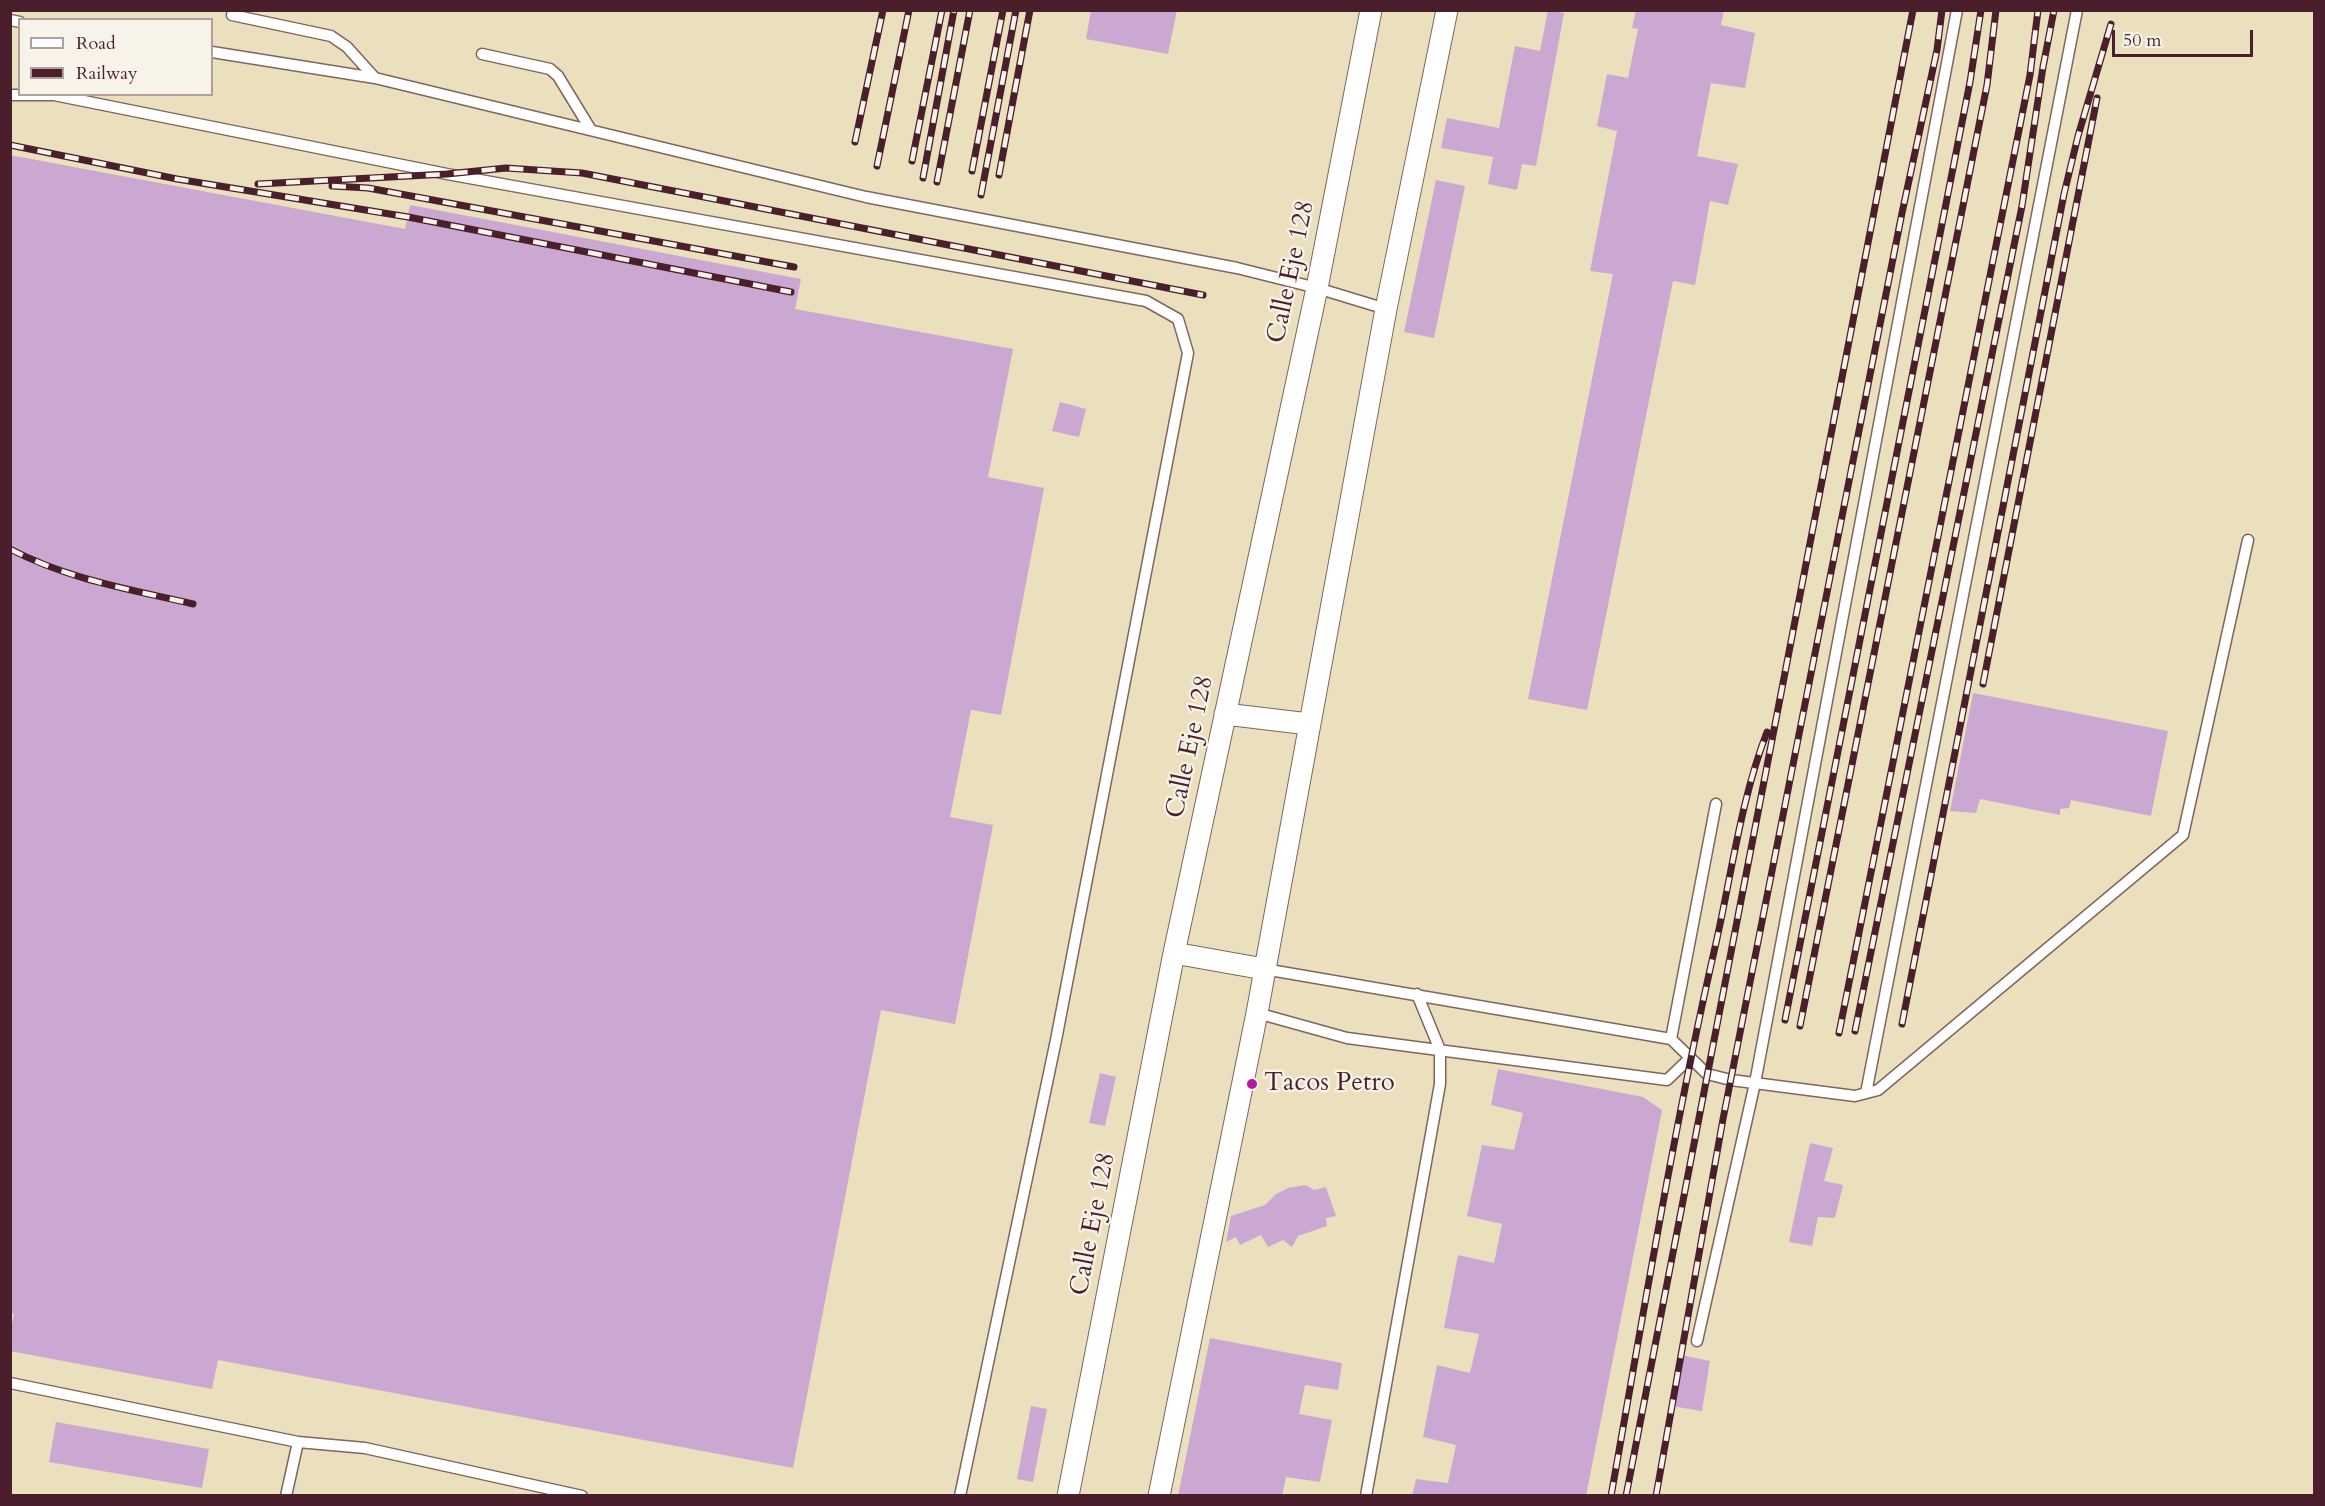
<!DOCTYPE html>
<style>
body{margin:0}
#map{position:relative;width:2325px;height:1506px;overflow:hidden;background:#ebe0be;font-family:Cardo,serif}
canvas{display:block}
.frame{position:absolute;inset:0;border:12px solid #4a1f2b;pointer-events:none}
.legend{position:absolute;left:18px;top:18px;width:195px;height:78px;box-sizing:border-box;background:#f7f3e8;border:2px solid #b29e9c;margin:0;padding:8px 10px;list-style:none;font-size:18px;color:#4a1f2b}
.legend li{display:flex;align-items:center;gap:12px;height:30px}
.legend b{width:30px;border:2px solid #b29e9c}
.scale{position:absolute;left:2112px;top:30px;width:141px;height:27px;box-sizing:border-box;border:3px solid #4a1f2b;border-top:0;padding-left:8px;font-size:18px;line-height:21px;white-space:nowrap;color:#4a1f2b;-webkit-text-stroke:4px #f7f3e8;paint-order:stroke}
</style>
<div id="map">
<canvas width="2325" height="1506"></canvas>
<div class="frame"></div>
<ul class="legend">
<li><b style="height:8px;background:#fff"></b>Road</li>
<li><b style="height:8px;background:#4a1f2b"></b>Railway</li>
</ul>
<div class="scale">50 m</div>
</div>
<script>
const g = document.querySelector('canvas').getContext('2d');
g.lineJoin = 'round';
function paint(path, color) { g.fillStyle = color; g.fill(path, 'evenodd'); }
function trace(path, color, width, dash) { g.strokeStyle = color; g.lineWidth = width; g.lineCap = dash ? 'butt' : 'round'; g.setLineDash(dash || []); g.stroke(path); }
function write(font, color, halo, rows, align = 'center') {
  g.font = font + ' Cardo,serif'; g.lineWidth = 4.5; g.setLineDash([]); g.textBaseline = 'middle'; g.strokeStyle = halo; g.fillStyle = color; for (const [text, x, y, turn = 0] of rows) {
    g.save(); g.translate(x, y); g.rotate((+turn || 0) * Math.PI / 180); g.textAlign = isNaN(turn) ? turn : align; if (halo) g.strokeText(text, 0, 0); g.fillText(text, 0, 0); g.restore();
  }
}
const building = new Path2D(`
 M1091,10H1177L1168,54L1086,39Z
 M1548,10L1564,13L1536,166L1522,164L1517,190L1488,184L1493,157L1441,148L1447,118L1499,128L1515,46L1540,51Z
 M1636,10H1724L1721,25L1755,33L1745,88L1711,83L1697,156L1738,164L1728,205L1710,201L1695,285L1673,281L1587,710L1528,699L1613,274L1590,271L1617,131L1597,126L1607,74L1628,78L1638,29L1632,28Z
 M10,155L405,229L410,205L801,279L795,309L1013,349L988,477L1044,488L1001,715L971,710L950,817L993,825L955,1024L881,1010L793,1468L218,1360L212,1389L10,1351V1334L14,1314L10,1313Z
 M1436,180L1465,186L1434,338L1404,332Z
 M1060,402L1086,409L1079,437L1052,431Z
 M1973,693L2168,731L2151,816L2071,800L2069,808L2060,809V815L1980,799L1976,813L1950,811Z
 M1498,1069L1643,1097L1662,1110L1586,1496H1412L1416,1479L1448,1483L1456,1445L1423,1437L1437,1365L1470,1373L1479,1334L1444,1328L1458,1255L1494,1263L1502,1224L1467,1216L1482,1145L1514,1150L1523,1113L1491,1105Z
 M1100,1073L1116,1077L1105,1126L1089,1123Z
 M1810,1143L1833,1148L1824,1181L1843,1185L1835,1218L1818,1217L1812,1246L1789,1242Z
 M1306,1185L1314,1190L1326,1187L1336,1216L1326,1218L1327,1226L1298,1236L1292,1247L1283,1240L1268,1247L1261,1235L1240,1245L1236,1237L1226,1242L1231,1216L1265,1205L1276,1194L1288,1188Z
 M1210,1338L1342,1363L1338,1390L1305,1385L1299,1414L1332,1420L1320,1482L1286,1477L1282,1496H1178Z
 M1681,1355L1710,1361L1702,1411L1671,1406Z
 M1031,1406L1047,1409L1033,1482L1017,1479Z
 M56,1422L209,1449L202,1488L49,1462Z`);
const lane = new Path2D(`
 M232,15L331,36L347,47L375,78
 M10,20L20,22
 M212,52L375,78L866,197L1237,268L1317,288L1386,309
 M482,54L550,69L558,76L591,130
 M10,95H54L447,174L1146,301L1178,319L1188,353L1056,1040L960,1496
 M1264,969L1671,1039L1707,1074L1731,1080L1855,1096L1878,1090L2183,835L2248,540
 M1257,1013L1347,1038L1667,1080L1689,1059
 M1671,1039L1716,804
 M1866,1093L2077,10
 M1697,1341L1755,1083L1957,10
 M10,1383L298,1442
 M286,1496L298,1442L365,1448L582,1496
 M1366,1496L1440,1084V1050L1417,994`);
const street = new Path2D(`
 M1225,714L1309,724
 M1174,953L1264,969
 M1068,1496L1174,953L1317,288L1371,10
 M1159,1496L1257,1013L1386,309L1447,10`);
const rail = new Path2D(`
 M855,142L883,10
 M10,145L177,179L408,217L791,292
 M912,161L942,10
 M877,166L909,10
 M972,171L1003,10
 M999,175L1030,10
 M923,178L954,10
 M937,182L970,10
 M258,184L447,174L506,168L582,173L1203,295
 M332,186L368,188L794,267
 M981,195L1016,10
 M10,549C70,580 129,589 193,604
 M1983,684L2097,98
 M1785,1020L1970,82L1981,10
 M1902,1024L2064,194L2078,136L2111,24
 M1800,1026L1987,85L1996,10
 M1855,1031L2022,206L2043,67L2054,10
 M1839,1033L2030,75L2038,10
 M1611,1496C1644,1311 1674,1126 1716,943C1732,872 1741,799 1767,732
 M1626,1496L1913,10
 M1656,1496L1723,1119L1902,213L1937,50L1942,10`);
const markers = [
 [1252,1084,6,"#b5179e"]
];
const streetNames = [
 ["Calle Eje 128",1292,272,-78],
 ["Calle Eje 128",1191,747,-78],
 ["Calle Eje 128",1094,1224,-79]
];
const poiNames = [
 ["Tacos Petro",1264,1084]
];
paint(building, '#cba8d1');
trace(lane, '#82635e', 13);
trace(street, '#82635e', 23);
trace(lane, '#fff', 10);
trace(street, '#fff', 21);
trace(rail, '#4a1f2b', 7);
trace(rail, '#f7f3e8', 4.5, [14]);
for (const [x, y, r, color] of markers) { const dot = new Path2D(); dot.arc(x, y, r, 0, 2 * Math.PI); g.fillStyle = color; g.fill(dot); trace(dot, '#f7f3e8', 2); }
write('26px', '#4a1f2b', '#f7f3e8', streetNames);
write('26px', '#4a1f2b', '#f7f3e8', poiNames, 'left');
</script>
